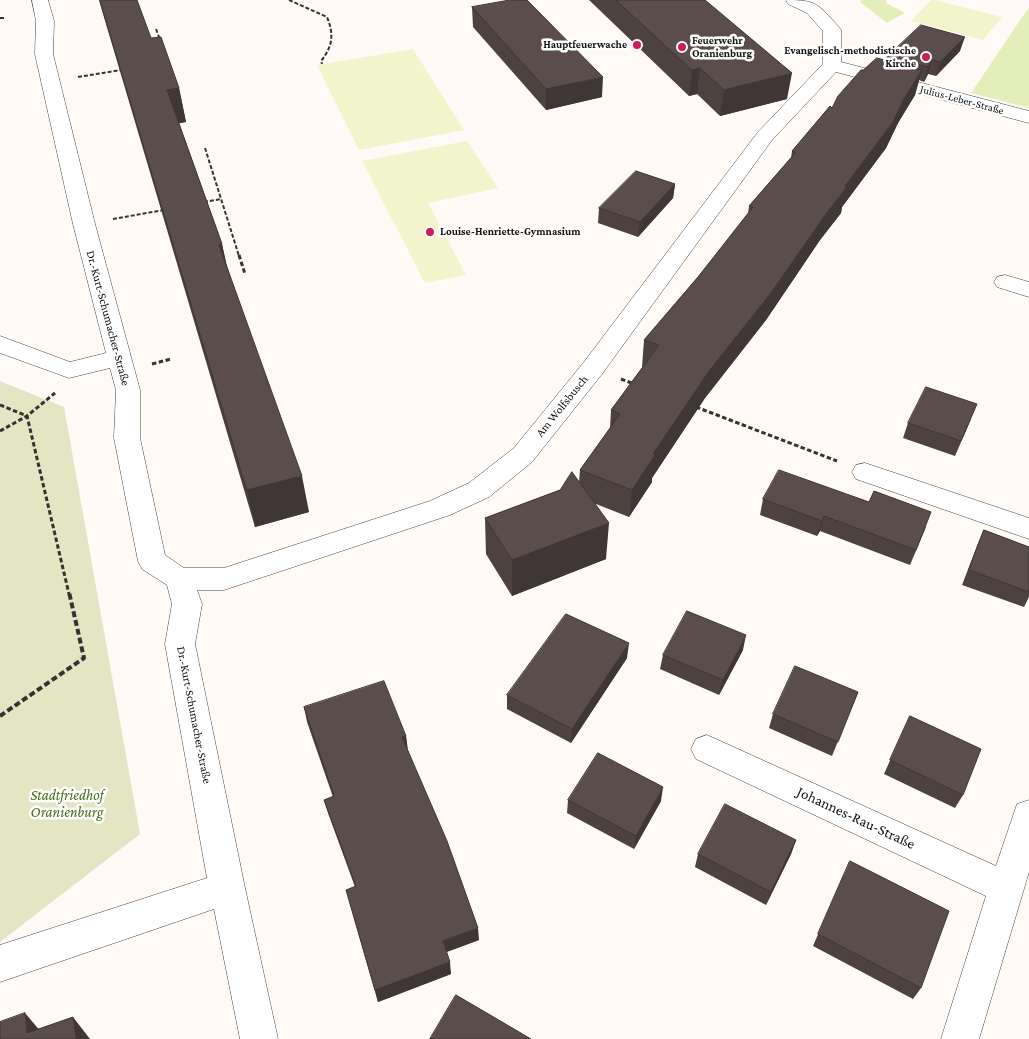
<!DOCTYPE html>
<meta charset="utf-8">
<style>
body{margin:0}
canvas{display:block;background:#fffaf5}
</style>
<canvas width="1029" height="1039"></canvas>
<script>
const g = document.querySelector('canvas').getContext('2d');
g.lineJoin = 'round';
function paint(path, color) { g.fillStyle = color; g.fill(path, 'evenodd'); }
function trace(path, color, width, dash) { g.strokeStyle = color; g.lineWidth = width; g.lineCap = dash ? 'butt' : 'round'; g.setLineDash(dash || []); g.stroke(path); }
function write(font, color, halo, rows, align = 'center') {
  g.font = font + ' "Crimson Pro",serif'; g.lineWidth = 5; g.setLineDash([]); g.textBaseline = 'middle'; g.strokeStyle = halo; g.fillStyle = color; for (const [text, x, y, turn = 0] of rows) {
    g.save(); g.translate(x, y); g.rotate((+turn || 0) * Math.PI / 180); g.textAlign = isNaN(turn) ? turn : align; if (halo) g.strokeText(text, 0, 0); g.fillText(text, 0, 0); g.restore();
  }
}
const green = new Path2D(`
 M861,0H886V3L905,13L887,23L860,2Z
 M1029,7V108L971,93Z`);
const cemetery = new Path2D(`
 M0,381L64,407L140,834L0,942Z`);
const pitch = new Path2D(`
 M931,0H935L1002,17L983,40L911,21Z
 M413,49L464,130L359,150L317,65Z
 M467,141L498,188L428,203L466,275L425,283L362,161Z`);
const pathFar2 = new Path2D(`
 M289,0L327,17C334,34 333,46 321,61L322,64
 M0,18H5
 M156,29L160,40
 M78,77L121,70
 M205,148L239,256
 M204,202L221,199
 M113,219L164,210`);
const pathFar1 = new Path2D(`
 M239,255L245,274
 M152,364L171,359
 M621,379L634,384
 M0,405L27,416L69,594
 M696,407L837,461
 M0,431L27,416L55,393`);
const path = new Path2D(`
 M0,716L84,658L69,592`);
const minor = new Path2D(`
 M32,0H48L54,21L53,54L95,224L140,390V438L165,555L184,568H224L430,501L469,483L514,448L584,362L758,132L823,64V31L807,13L788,4L786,0C817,0 818,4 838,26L841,30V62L1029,111V123L836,72L772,140L602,374L532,462L489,497L450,515L224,590H197L202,604L195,644L245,888L278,1039H240L214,909L0,982V945L207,878L165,644L172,604L167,585L142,569L138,561L114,438L116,390L110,368L69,378L0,353V336L70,362L106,353L73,224L35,54L36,21Z
 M1005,275L1029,282V297L997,287L994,282L997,277Z
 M865,463L1029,518V539L856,479L852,472L856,465Z
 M707,735L996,866L1017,804L1029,800V872L979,1039H941L986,896L696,759L691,749L696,739Z`);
const wall = new Path2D(`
 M99,0L179,88L186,122L179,123L222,244L226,264L309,512L255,527L106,24Z
 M589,0H705L787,99L720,116L697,94L689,96Z
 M472,7L602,97L546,110L473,27Z
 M960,51L936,76L928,74L924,82L919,80L915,95L898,123L886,148L842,207L841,213L820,240L766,320L705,398L652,478V482L629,517L596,504L606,559L512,596L486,554L485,518L560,490L579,482L580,470L610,429L611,410L642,368V367L644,340L698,277L748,214L749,206L791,158L792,151L832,108L863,70L886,60L887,57Z
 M675,184L673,198L638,237L598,223L599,208Z
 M971,419L955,456L903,438L908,423Z
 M763,499L926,527L910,565L820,531L817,536L760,515Z
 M984,530L1029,547V597L1024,607L962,585L977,546Z
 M743,650L719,695L660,669L663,655Z
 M627,658L571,743L507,709V695Z
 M858,692L832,756L769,728L773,714Z
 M304,707L406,736L407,748L479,940L446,952L451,974L378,1002L346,890L355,887L328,813L324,800L333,797L307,722Z
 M910,716L963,795L955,808L884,774Z
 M568,800L661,801L634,849L567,813Z
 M796,840L791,854L766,905L695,867L698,854Z
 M844,874L921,988L913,999L813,946Z`);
const shadedWall = new Path2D(`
 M965,37L960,51L936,76L940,62Z
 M932,60L928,74L924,82L928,67Z
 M700,68L697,94L689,96L692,70Z
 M922,70L915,95L898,123L886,148L842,207L841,213L820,240L766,320L705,398L652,478V482L629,517L632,490L653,454L709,371L845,186L905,97Z
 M792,73L787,99L720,116L724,90Z
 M603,77L602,97L546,110V89Z
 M179,88L186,122L175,124L167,90Z
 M675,184L673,198L638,237L640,222Z
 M222,244L230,280L219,245Z
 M302,476L309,512L255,527L247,490Z
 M824,516L820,531L817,536L822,521Z
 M609,523L606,559L512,596V560Z
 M746,635L743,650L719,695L723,680Z
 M629,643L627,658L571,743L572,729Z
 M406,736L408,750L402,737Z
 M663,787L661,801L634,849L636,836Z
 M796,840L791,854L766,905L771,892Z
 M478,928L479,940L444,953L443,941Z
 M450,962L451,974L378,1002L375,990Z
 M25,1013L47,1039L27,1033Z
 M73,1017L90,1039H76Z`);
const building = new Path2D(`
 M100,0H137L151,38L161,37L179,88L167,90L222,244L219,245L302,476L247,490Z
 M510,0H527L603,77L546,89L472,7Z
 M616,0H705L792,73L724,90L700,68L692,70Z
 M921,25L965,37L940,62L932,60L928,67L887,57Z
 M877,58L922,70L905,97L893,122L845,186L847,187L826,214L771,293L709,371L653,454L655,455L632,490L580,470L620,414L611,410L659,345L644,340L698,277L753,207L749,206L796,152L792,151L830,106L832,108L838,96L861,70H863Z
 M636,171L675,184L640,222L599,208Z
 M926,387L977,404L961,441L908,423Z
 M779,470L869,502L874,491L931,512L916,550L824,516L822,521L763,499Z
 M572,472L609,523L512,560L485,518L560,490Z
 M984,530L1029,547V592L969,570Z
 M687,611L746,635L723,680L663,655Z
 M566,614L629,643L572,729L507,695Z
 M795,666L858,692L838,742L773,714Z
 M384,681L406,736L402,737L447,841L478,928L443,941L450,962L375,990L346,890L356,886L324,800L334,796L304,707Z
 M910,716L981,749L963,795L890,760Z
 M598,753L663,787L636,836L568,800Z
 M725,804L796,840L771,892L698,854Z
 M850,861L949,911L921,988L818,934Z
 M456,995L531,1039H430Z
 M25,1013L27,1033L73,1017L76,1039H0V1022Z`);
const markers = [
 [637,45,5,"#ce1b59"],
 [682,47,5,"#ce1b59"],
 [926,57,5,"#ce1b59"],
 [430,232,5,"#ce1b59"]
];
const farPoinames = [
 ["Feuerwehr",692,41],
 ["Oranienburg",692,54],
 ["Hauptfeuerwache",627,45,"right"],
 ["Evangelisch-methodistische",916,51,"right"],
 ["Kirche",916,64,"right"],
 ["Louise-Henriette-Gymnasium",440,232]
];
const farStreetnames = [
 ["Julius-Leber-Straße",962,100,15]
];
const streetNames = [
 ["Dr.-Kurt-Schumacher-Straße",108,318,75],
 ["Am Wolfsbusch",562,406,-51],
 ["Dr.-Kurt-Schumacher-Straße",194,715,79]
];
const nearParknames = [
 ["Stadtfriedhof",67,795],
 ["Oranienburg",67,812]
];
const nearStreetnames = [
 ["Johannes-Rau-Straße",856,818,25]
];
paint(green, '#e4eeba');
paint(cemetery, '#e4e5c2');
paint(pitch, '#f2f4cc');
trace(minor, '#444', 1);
trace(pathFar2, '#333', 2, [4, 2]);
trace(pathFar1, '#333', 3, [4.5, 2.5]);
trace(path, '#333', 4, [6, 3]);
paint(minor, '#fff');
paint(wall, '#4e4241');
paint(shadedWall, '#403635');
paint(building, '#5b4d4c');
trace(building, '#403635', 1);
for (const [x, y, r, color] of markers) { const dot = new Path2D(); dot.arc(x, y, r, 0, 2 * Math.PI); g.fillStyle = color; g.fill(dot); trace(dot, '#fff', 2); }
write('bold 11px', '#111', '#fff', farPoinames, 'left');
write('11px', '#111', '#fff', farStreetnames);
write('12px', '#111', '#fff', streetNames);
write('italic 15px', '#45701a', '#fff', nearParknames);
write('15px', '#111', '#fff', nearStreetnames);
</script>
